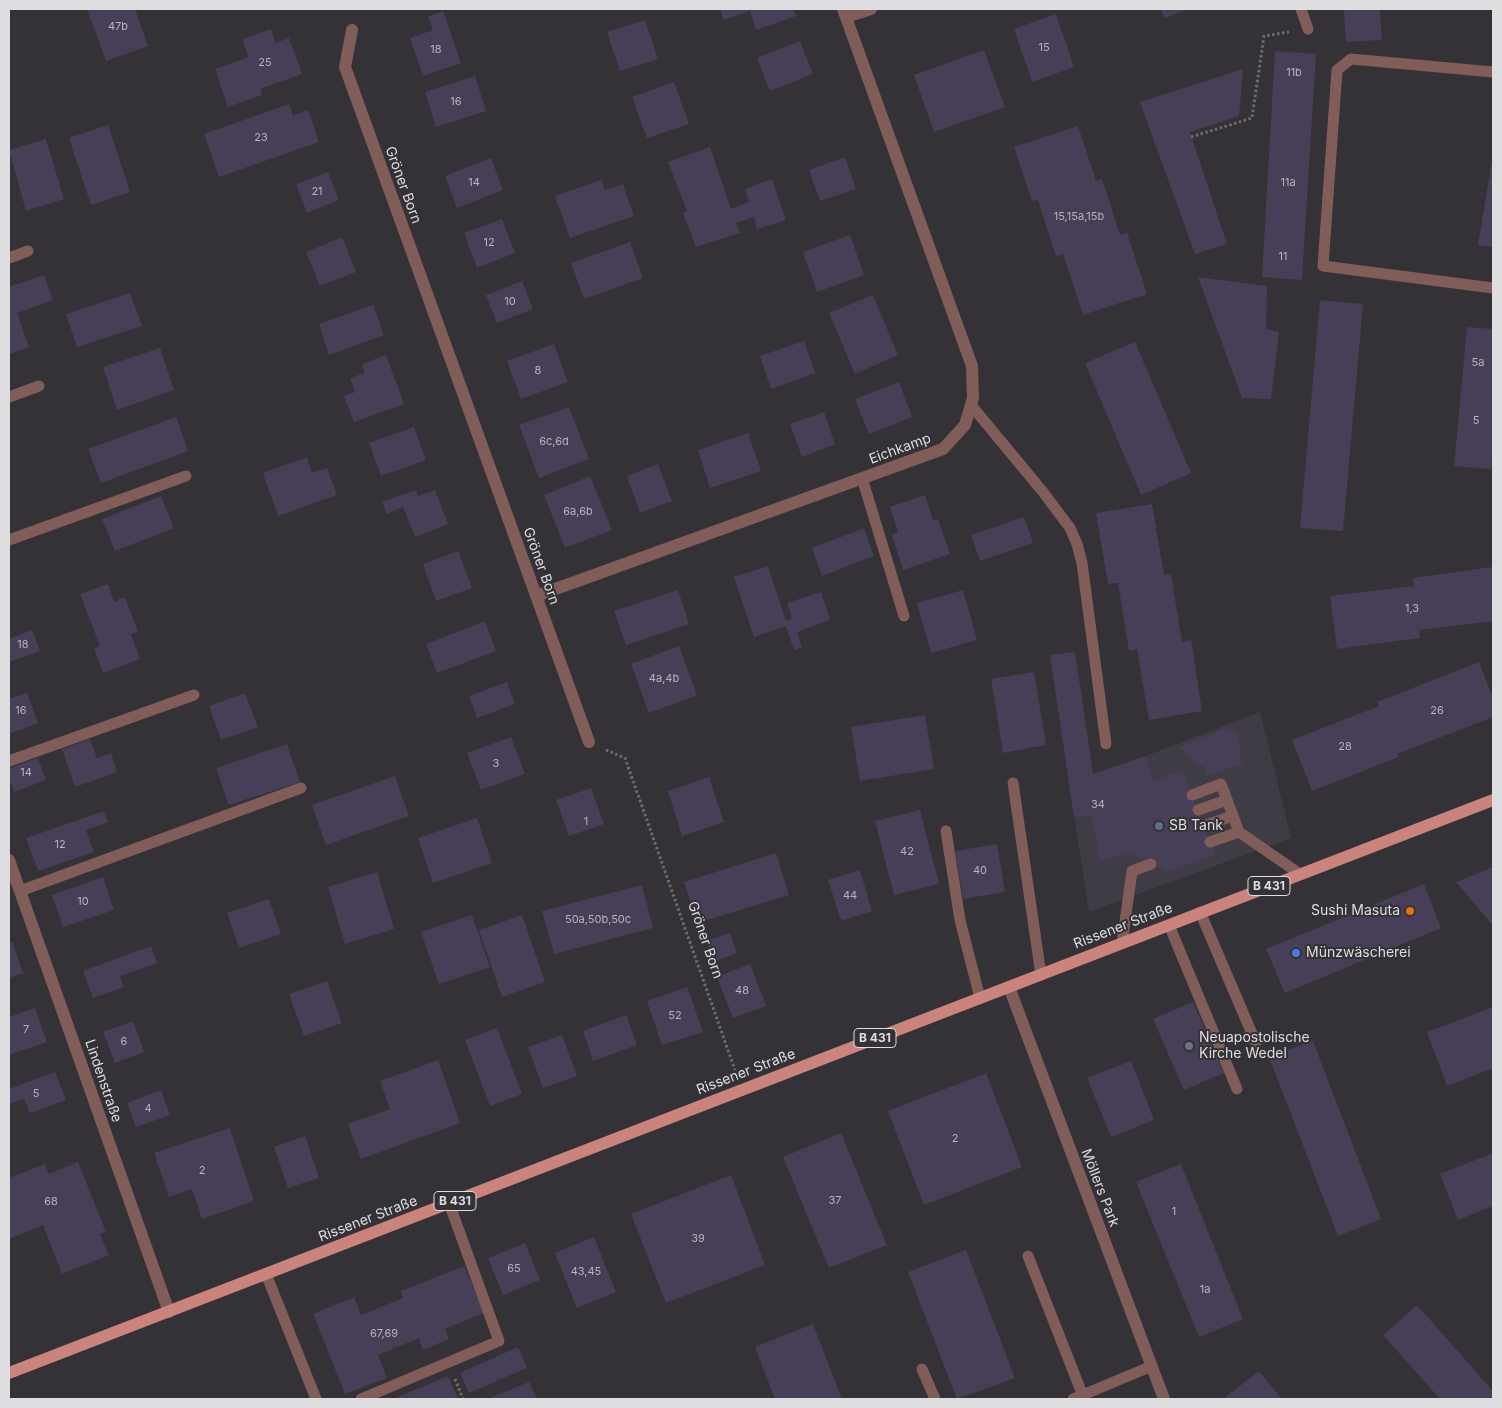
<!DOCTYPE html>
<meta charset="utf-8">
<style>
body{margin:0}
#map{position:relative;width:1502px;height:1408px;overflow:hidden;background:#343237;font-family:Inter,sans-serif}
canvas{display:block}
.frame{position:absolute;inset:0;border:10px solid #dedde0;pointer-events:none}
</style>
<div id="map">
<canvas width="1502" height="1408"></canvas>
<div class="frame"></div>
</div>
<script>
const g = document.querySelector('canvas').getContext('2d');
g.lineJoin = 'round';
function paint(path, color) { g.fillStyle = color; g.fill(path, 'evenodd'); }
function trace(path, color, width, dash) { g.strokeStyle = color; g.lineWidth = width; g.lineCap = dash ? 'butt' : 'round'; g.setLineDash(dash || []); g.stroke(path); }
function write(font, color, halo, rows, align = 'center') {
  g.font = font + ' Inter,sans-serif'; g.lineWidth = 4; g.setLineDash([]); g.textBaseline = 'middle'; g.strokeStyle = halo; g.fillStyle = color; for (const [text, x, y, turn = 0] of rows) {
    g.save(); g.translate(x, y); g.rotate((+turn || 0) * Math.PI / 180); g.textAlign = isNaN(turn) ? turn : align; if (halo) g.strokeText(text, 0, 0); g.fillText(text, 0, 0); g.restore();
  }
}
const built = new Path2D(`
 M1260,712L1291,838L1089,912L1069,782L1146,756Z`);
const building = new Path2D(`
 M87,9H135L148,46L106,61Z
 M720,9H794L796,16L756,30L750,11L724,20Z
 M1161,9H1188L1164,18Z
 M1344,9H1380L1382,40L1346,42Z
 M443,11L461,63L423,76L410,38L433,30L428,17Z
 M1056,14L1074,67L1032,82L1014,29Z
 M645,20L658,59L620,71L607,32Z
 M271,29L275,43L289,38L302,74L260,89L262,95L228,107L215,69L249,57L242,39Z
 M800,41L813,74L770,91L757,58Z
 M984,50L1005,107L934,132L914,75Z
 M1275,51L1316,54L1302,280L1262,277Z
 M1243,69L1239,116L1190,132L1227,244L1195,254L1140,102Z
 M475,76L486,111L436,127L425,92Z
 M674,82L689,124L647,138L632,97Z
 M289,104L293,116L308,110L319,142L219,177L204,134Z
 M108,125L130,192L91,205L69,138Z
 M1078,126L1096,181L1102,179L1120,235L1127,233L1147,294L1083,315L1063,254L1056,256L1038,200L1032,201L1014,147Z
 M46,139L64,199L26,211L9,150Z
 M710,147L731,209L749,202L745,189L772,179L786,220L757,229L754,217L736,223L740,233L696,247L683,213L687,211L668,162Z
 M845,157L856,189L820,201L809,170Z
 M491,158L503,190L457,208L445,176Z
 M1492,161H1493V247L1478,245Z
 M328,172L339,200L307,213L296,184Z
 M601,180L605,190L623,184L634,216L570,238L555,196Z
 M502,219L515,253L477,268L464,233Z
 M850,235L864,275L817,292L803,252Z
 M342,237L356,272L320,286L306,252Z
 M630,242L643,278L584,299L571,263Z
 M44,275L53,300L17,313L29,347L9,354V287Z
 M1198,277L1267,286L1266,329L1279,332L1271,399L1242,398Z
 M522,281L533,309L497,323L486,295Z
 M130,293L142,326L77,347L66,314Z
 M873,295L898,355L855,374L829,313Z
 M1320,300L1363,304L1343,531L1300,528Z
 M373,305L384,335L329,355L319,324Z
 M1467,327L1493,329V442L1491,469L1454,466Z
 M804,341L815,373L771,389L760,356Z
 M1135,342L1191,473L1141,495L1085,363Z
 M554,344L568,382L521,399L507,361Z
 M160,348L174,390L117,410L103,367Z
 M386,355L404,404L354,422L344,396L355,392L350,378L365,373L362,364Z
 M899,382L912,417L869,434L855,399Z
 M569,407L589,459L539,478L519,425Z
 M824,412L835,444L802,457L790,424Z
 M176,417L188,451L101,483L88,449Z
 M414,427L426,460L381,476L369,443Z
 M748,433L761,471L710,488L698,450Z
 M307,457L312,473L327,468L337,495L278,516L263,473Z
 M658,464L672,501L640,513L627,476Z
 M590,476L612,530L565,548L544,495Z
 M416,490L418,496L435,490L448,524L415,537L403,507L387,514L382,502Z
 M925,495L933,521L938,519L950,554L903,570L892,535L898,532L890,507Z
 M161,496L174,528L115,551L102,519Z
 M1152,504L1164,575L1171,574L1182,642L1191,640L1202,711L1149,720L1137,649L1129,651L1118,583L1108,584L1096,513Z
 M1024,517L1033,543L980,561L971,535Z
 M864,528L874,556L822,576L812,548Z
 M458,551L472,588L436,601L423,564Z
 M768,566L786,621L792,618L787,603L821,592L830,620L797,632L802,647L794,650L786,626L754,637L734,577Z
 M1492,567L1493,621L1419,630L1420,638L1337,649L1330,596L1414,586L1413,578Z
 M108,584L114,602L125,597L138,632L131,634L140,659L103,673L94,649L100,646L80,594Z
 M678,590L689,624L626,645L614,611Z
 M963,590L977,640L931,653L917,603Z
 M485,621L496,651L437,673L426,644Z
 M32,630L40,651L9,662V639Z
 M679,646L697,695L649,713L631,664Z
 M1075,652L1093,774L1146,756L1153,781L1182,770L1215,855L1168,871L1129,854L1100,860L1091,815L1074,817L1050,655Z
 M1479,662L1493,698V717L1397,754L1399,757L1312,791L1292,740L1379,706L1377,702Z
 M1034,672L1046,745L1003,753L991,679Z
 M507,682L515,704L477,718L469,696Z
 M27,693L38,723L9,734V699Z
 M245,693L258,727L221,740L209,706Z
 M925,715L934,769L860,781L851,727Z
 M1227,728L1237,731L1242,764L1207,776L1204,764L1200,767L1180,747Z
 M511,737L525,774L481,790L467,753Z
 M90,739L97,758L111,753L117,772L75,787L62,749Z
 M287,744L300,782L229,805L216,768Z
 M38,758L46,780L14,792L9,778V768Z
 M395,776L409,816L326,845L312,805Z
 M709,777L724,822L682,836L668,791Z
 M591,788L604,824L569,836L556,800Z
 M920,810L939,884L894,895L875,821Z
 M104,811L108,822L86,830L94,852L38,871L26,838Z
 M477,818L492,863L433,883L418,838Z
 M997,844L1005,892L963,899L955,851Z
 M776,853L789,895L697,923L684,882Z
 M1493,867V926L1456,882Z
 M860,870L872,911L841,921L828,880Z
 M377,872L394,929L345,944L328,887Z
 M103,877L114,910L63,927L52,895Z
 M1424,884L1441,928L1285,993L1266,949Z
 M642,885L653,928L554,954L542,911Z
 M269,899L281,934L239,948L227,913Z
 M472,915L490,967L439,984L421,932Z
 M522,915L545,982L502,997L479,930Z
 M730,933L737,953L714,962L706,941Z
 M12,942L23,973L9,978V943Z
 M151,946L157,963L120,976L124,987L93,998L83,971Z
 M750,964L766,1006L733,1018L717,977Z
 M327,981L342,1023L304,1036L289,994Z
 M687,987L703,1032L662,1045L647,1001Z
 M1193,1002L1224,1073L1184,1090L1153,1019Z
 M1493,1007V1068L1447,1086L1427,1032Z
 M35,1008L47,1042L9,1055V1017Z
 M626,1015L637,1045L593,1061L583,1031Z
 M133,1021L144,1052L115,1063L103,1032Z
 M497,1028L522,1094L490,1106L465,1040Z
 M562,1035L577,1076L543,1088L528,1047Z
 M1313,1041L1381,1219L1338,1236L1269,1057Z
 M438,1060L460,1123L361,1159L348,1124L390,1109L380,1081Z
 M1131,1061L1154,1120L1111,1137L1087,1078Z
 M55,1072L66,1100L30,1113L24,1099L9,1104V1089Z
 M986,1073L1022,1167L924,1205L888,1111Z
 M161,1090L170,1115L136,1127L127,1103Z
 M230,1128L254,1201L202,1219L192,1189L169,1197L154,1153Z
 M841,1133L887,1245L829,1268L783,1157Z
 M305,1136L319,1178L288,1188L274,1147Z
 M1493,1153V1206L1458,1220L1440,1174Z
 M78,1162L106,1232L100,1234L109,1255L62,1274L43,1225L9,1239V1178L45,1164L49,1174Z
 M1181,1164L1243,1319L1199,1337L1136,1182Z
 M731,1175L765,1265L666,1303L631,1214Z
 M594,1237L616,1292L577,1308L555,1253Z
 M525,1243L540,1280L503,1295L488,1258Z
 M966,1250L1015,1378L957,1399L908,1272Z
 M464,1266L484,1313L445,1329L449,1339L423,1350L419,1338L378,1355L387,1378L345,1394L313,1314L354,1297L361,1315L403,1298L401,1291Z
 M1417,1305L1493,1391V1399H1440L1383,1335Z
 M813,1324L842,1399H775L755,1347Z
 M518,1347L527,1368L469,1393L460,1373Z
 M1259,1371L1282,1399H1223Z
 M448,1376L458,1398L455,1399H393Z
 M529,1382L537,1399H487Z`);
const path = new Path2D(`
 M1191,137L1252,118L1264,36L1289,32
 M606,750L625,758L735,1070
 M455,1379L463,1399`);
const lane = new Path2D(`
 M1301,9L1308,29
 M1493,72L1351,59L1337,70L1323,266L1493,288
 M9,258L28,251
 M9,397L39,386
 M971,405L1043,492L1070,528L1077,544L1082,563L1106,744
 M862,478L904,616
 M9,540L186,476
 M9,761L194,695
 M1013,783L1041,975
 M1192,795L1221,784L1239,832
 M1198,810L1227,800
 M1204,826L1232,816
 M946,831L960,920L980,998
 M1210,842L1239,832L1300,874
 M20,891L301,788
 M1200,912L1256,1043
 M1169,925L1237,1089
 M1122,943L1132,871L1151,864
 M1028,1256L1083,1396
 M266,1274L316,1399
 M922,1369L935,1399
 M361,1399L499,1341L449,1203
 M1073,1399L1152,1366`);
const street = new Path2D(`
 M846,17L871,9
 M352,30L345,67L589,742
 M536,596L943,449L965,425L973,398L972,366L843,9
 M9,860L169,1312
 M1009,987L1164,1399`);
const primary = new Path2D(`
 M9,1373L1493,800`);
const markers = [
 [1159,826,5,"#5c6f8a"],
 [1410,911,5,"#e8710a"],
 [1296,953,5,"#3f7fe0"],
 [1189,1046,5,"#6b7280"]
];
const numberNames = [
 ["47b",118,27],
 ["15",1044,48],
 ["18",436,50],
 ["25",265,63],
 ["11b",1294,73],
 ["16",456,102],
 ["23",261,138],
 ["14",474,183],
 ["11a",1288,183],
 ["21",317,192],
 ["15,15a,15b",1079,217],
 ["12",489,243],
 ["11",1283,257],
 ["10",510,302],
 ["5a",1478,363],
 ["8",538,371],
 ["5",1476,421],
 ["6c,6d",554,442],
 ["6a,6b",578,512],
 ["1,3",1412,609],
 ["18",23,645],
 ["4a,4b",664,679],
 ["16",21,711],
 ["26",1437,711],
 ["28",1345,747],
 ["3",496,764],
 ["14",26,773],
 ["34",1098,805],
 ["1",586,822],
 ["12",60,845],
 ["42",907,852],
 ["40",980,871],
 ["44",850,896],
 ["10",83,902],
 ["50a,50b,50c",598,920],
 ["48",742,991],
 ["52",675,1016],
 ["7",26,1030],
 ["6",124,1042],
 ["5",36,1094],
 ["4",148,1109],
 ["2",955,1139],
 ["2",202,1171],
 ["37",835,1201],
 ["68",51,1202],
 ["1",1174,1212],
 ["39",698,1239],
 ["65",514,1269],
 ["43,45",586,1272],
 ["1a",1205,1290],
 ["67,69",384,1334]
];
const shields = [
 [1269,886,42],
 [875,1038,42],
 [455,1201,42]
];
const shieldNames = [
 ["B 431",1269,886],
 ["B 431",875,1038],
 ["B 431",455,1201]
];
const streetNames = [
 ["Gröner Born",403,185,70],
 ["Eichkamp",900,449,-20],
 ["Gröner Born",541,566,70],
 ["Rissener Straße",1123,926,-21],
 ["Gröner Born",705,940,71],
 ["Rissener Straße",746,1072,-21],
 ["Lindenstraße",103,1081,71],
 ["Möllers Park",1100,1188,69],
 ["Rissener Straße",368,1219,-21]
];
const poiNames = [
 ["SB Tank",1169,826],
 ["Sushi Masuta",1400,911,"right"],
 ["Münzwäscherei",1306,953],
 ["Neuapostolische",1199,1038],
 ["Kirche Wedel",1199,1054]
];
paint(built, '#403c46');
paint(building, '#473e57');
trace(path, '#6e6c71', 3, [2.5, 2.5]);
trace(lane, '#805d59', 11);
trace(street, '#805d59', 12);
trace(primary, '#cb847d', 12);
for (const [x, y, r, color] of markers) { const dot = new Path2D(); dot.arc(x, y, r, 0, 2 * Math.PI); g.fillStyle = color; g.fill(dot); trace(dot, '#343237', 2); }
write('11px', '#b8b5be', null, numberNames);
for (const [x, y, w] of shields) { const box = new Path2D(); box.roundRect(x - w / 2, y - 9.5, w, 19, 4); g.fillStyle = '#343237'; g.fill(box); trace(box, '#dedde0', 1); }
write('bold 12px', '#dedde0', null, shieldNames);
write('14px', '#dedde0', '#343237', streetNames);
write('14px', '#dedde0', '#343237', poiNames, 'left');
</script>
